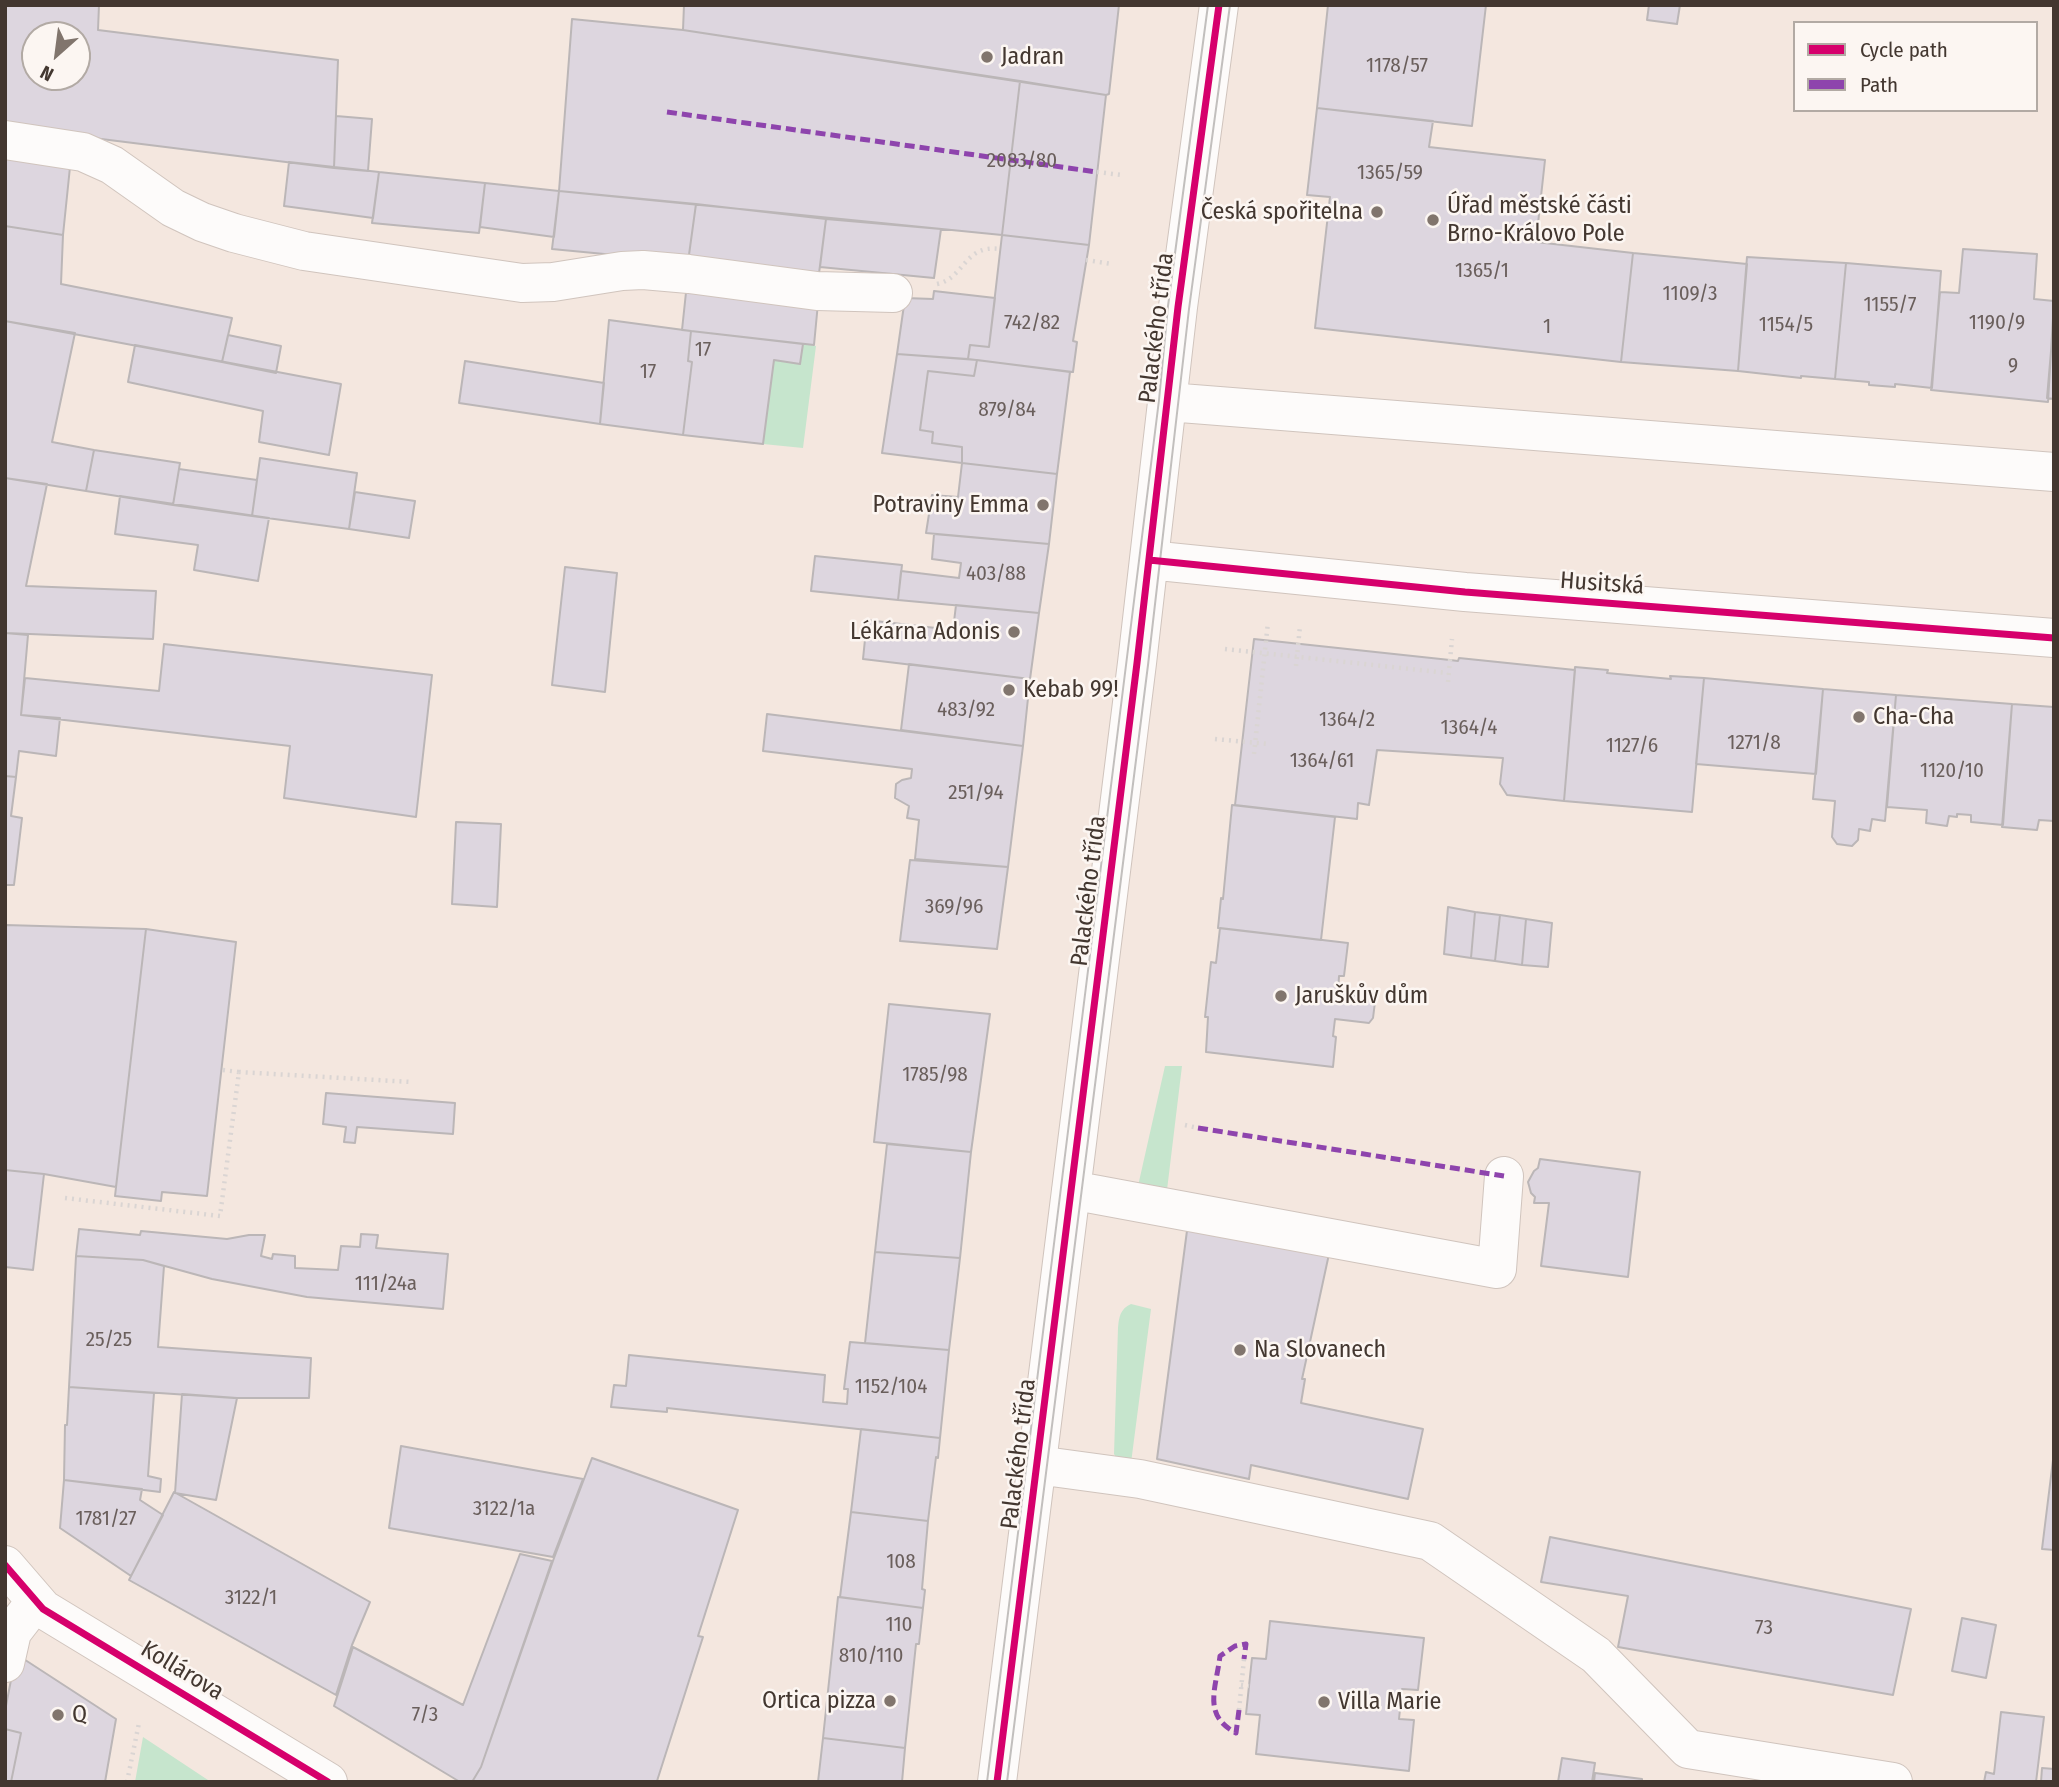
<!DOCTYPE html>
<meta charset="utf-8">
<style>
body{margin:0}
#map{position:relative;width:2059px;height:1787px;overflow:hidden;background:#f4e7df;font-family:"Fira Sans Condensed",sans-serif}
canvas{display:block}
.frame{position:absolute;inset:0;border:7px solid #433730;pointer-events:none}
.legend{position:absolute;left:1793px;top:21px;width:245px;height:91px;box-sizing:border-box;background:#fcf6f2;border:2px solid #b2aaa4;margin:0;padding:9px 12px;list-style:none;font-size:21px;color:#433730}
.legend li{display:flex;align-items:center;gap:14px;height:35px}
.legend b{width:35px;border:2px solid #b2aaa4}
.north{position:absolute;left:21px;top:21px;width:70px;height:70px;box-sizing:border-box;background:#fcf6f2;border:2px solid #b2aaa4;border-radius:50%;rotate:208deg;font-size:19px;font-weight:700;line-height:28px;text-align:center;color:#433730}
.north::after{content:'';display:block;margin:auto;width:24px;height:32px;background:#81756d;clip-path:polygon(50% 0,100% 100%,50% 72%,0 100%)}
</style>
<div id="map">
<canvas width="2059" height="1787"></canvas>
<div class="frame"></div>
<ul class="legend">
<li><b style="height:9px;background:#d6006c"></b>Cycle path</li>
<li><b style="height:9px;background:#8e44ad"></b>Path</li>
</ul>
<div class="north">N</div>
</div>
<script>
const g = document.querySelector('canvas').getContext('2d');
g.lineJoin = 'round';
function paint(path, color) { g.fillStyle = color; g.fill(path, 'evenodd'); }
function trace(path, color, width, dash) { g.strokeStyle = color; g.lineWidth = width; g.lineCap = dash ? 'butt' : 'round'; g.setLineDash(dash || []); g.stroke(path); }
function write(font, color, halo, rows, align = 'center') {
  g.font = font + ' "Fira Sans Condensed",sans-serif'; g.lineWidth = 5; g.setLineDash([]); g.textBaseline = 'middle'; g.strokeStyle = halo; g.fillStyle = color; for (const [text, x, y, turn = 0] of rows) {
    g.save(); g.translate(x, y); g.rotate((+turn || 0) * Math.PI / 180); g.textAlign = isNaN(turn) ? turn : align; if (halo) g.strokeText(text, 0, 0); g.fillText(text, 0, 0); g.restore();
  }
}
const green = new Path2D(`
 M803,344L816,346L803,448L763,444L774,360L800,364Z
 M1165,1066H1182L1167,1190L1138,1186Z
 M1131,1304L1151,1309L1131,1463L1116,1457L1114,1454L1118,1328C1119,1317 1120,1309 1131,1304Z
 M143,1737L211,1782H135Z`);
const building = new Path2D(`
 M5,5H99L98,30L338,60L334,168L5,127ZM35,35H77V77H35Z
 M684,5H1119L1109,94L1106,95L683,30Z
 M1328,5H1486L1472,126L1317,108Z
 M1649,5H1680L1677,24L1647,20Z
 M572,19L683,30L1020,81L1002,235L559,191Z
 M1020,81L1106,95L1089,245L1002,235Z
 M1317,108L1433,121L1429,147L1545,160L1536,242L1633,253L1621,362L1315,328L1330,197L1307,195Z
 M336,116L372,119L368,171L334,168Z
 M5,156L70,167L63,235L5,226Z
 M289,162L379,172L373,218L284,206Z
 M379,172L485,183L479,233L372,223Z
 M485,183L559,191L554,237L480,227Z
 M559,191L696,204L688,262L552,249Z
 M696,204L826,219L818,281L688,262Z
 M826,219L941,229L934,278L820,267Z
 M5,226L63,235L61,284L232,318L222,362L5,321Z
 M1002,235L1089,245L1073,341L1077,342L1073,372L968,359L970,345L989,347Z
 M1963,249L2037,254L2034,299L2054,301L2048,402L1931,390L1940,292L1959,293Z
 M1633,253L1747,264L1738,371L1621,362Z
 M1747,257L1846,263L1835,379L1801,376V378L1738,371Z
 M1846,263L1941,271L1932,388L1895,384V387L1869,385V382L1835,379Z
 M687,283L818,303L814,345L682,330Z
 M934,291L995,298L989,347L970,345L968,359L897,354L905,298L933,299Z
 M2054,316V399L2047,398Z
 M609,320L691,331L688,361L692,362L683,435L600,424Z
 M5,321L75,333L52,442L94,450L86,491L5,478Z
 M691,331L803,344L800,364L774,360L763,444L683,435L692,362L688,361Z
 M228,335L281,346L276,373L222,362Z
 M135,345L341,384L329,455L259,442L263,411L128,382Z
 M897,354L977,360L974,376L928,371L920,430L933,432L932,443L962,447V463L882,453Z
 M977,360L1070,372L1057,474L962,463V447L932,443L933,432L920,430L928,371L974,376Z
 M465,361L604,383L600,424L459,403Z
 M94,450L180,463L173,505L86,491Z
 M260,458L357,473L349,529L252,516Z
 M962,463L1057,474L1049,544L926,533L932,495L958,497Z
 M179,469L257,480L252,516L173,505Z
 M5,478L47,484L26,586L156,591L153,639L5,633Z
 M355,492L415,501L409,538L349,529Z
 M120,496L269,518L258,581L194,570L198,545L115,534Z
 M934,534L1049,544L1039,613L898,600L901,571L959,578L961,563L932,559Z
 M815,556L902,565L898,600L811,591Z
 M565,567L617,573L605,692L552,685Z
 M956,605L1039,613L1030,679L863,659L867,620L953,630Z
 M5,633L28,635L21,715L60,718L56,756L19,751L16,777L5,776Z
 M1254,639L1450,660L1458,661L1459,658L1575,670L1564,801L1507,795L1500,784L1503,758L1377,750L1369,805L1358,803L1357,819L1235,805Z
 M164,644L432,675L416,817L284,798L290,746L21,715L25,678L159,691Z
 M909,664L1030,679L1023,746L901,730Z
 M1575,667L1608,670L1607,673L1671,679L1670,676L1704,678L1692,812L1564,801Z
 M1704,678L1823,689L1816,774L1696,764Z
 M1823,689L1896,695L1885,821L1872,819L1870,831L1859,829L1858,840L1852,846L1837,844L1832,837L1835,801L1813,799Z
 M1896,695L2012,704L2003,825L1971,822V815L1957,814V817L1949,816L1947,826L1926,823L1927,810L1887,807Z
 M2012,704L2054,707V821L2039,820L2037,830L2002,827Z
 M767,714L1023,746L1008,867L915,859L919,820L907,818L909,806L895,798L896,784L902,780L911,778L912,769L763,751Z
 M5,776L16,777L11,816L22,818L14,885H5Z
 M1232,805L1335,817L1321,940L1218,928L1221,898L1223,899Z
 M456,822L501,824L497,907L452,904Z
 M910,860L1008,867L997,949L900,941Z
 M1448,907L1475,912L1471,958L1444,954Z
 M1475,912L1500,915L1495,961L1471,958Z
 M1500,915L1526,919L1522,965L1495,961Z
 M1526,919L1552,923L1548,967L1522,965Z
 M5,925L146,929L116,1187L44,1174L5,1170Z
 M1220,928L1348,943L1344,976H1339L1338,993L1371,998L1375,1002L1373,1018L1369,1023L1335,1019L1333,1036L1336,1037L1333,1067L1206,1052L1208,1017H1205L1211,962L1216,963Z
 M146,929L236,942L207,1196L162,1192L161,1201L115,1196Z
 M889,1004L990,1014L971,1152L874,1142Z
 M326,1093L455,1103L453,1134L357,1127L355,1143L344,1142L346,1127L323,1124Z
 M887,1144L971,1152L960,1258L875,1252Z
 M1540,1159L1640,1172L1628,1277L1541,1266L1549,1203H1534L1535,1197L1531,1193L1528,1182L1534,1171L1538,1168Z
 M5,1170L44,1174L33,1270L5,1267Z
 M1188,1223L1329,1254L1302,1379H1305L1301,1403L1423,1429L1408,1499L1251,1465L1249,1479L1157,1459Z
 M79,1229L140,1235L141,1231L227,1239L249,1235H265L261,1256L272,1259L273,1254L295,1256V1268L338,1270L341,1246L360,1247L361,1234L378,1235L376,1248L448,1254L443,1309L307,1297L212,1279L143,1260L76,1256Z
 M875,1252L960,1258L949,1350L865,1343Z
 M76,1256L143,1260L164,1266L158,1347L311,1358L309,1398H234L69,1387Z
 M850,1342L949,1350L940,1438L667,1408V1412L611,1407L614,1385L626,1386L629,1355L825,1375L823,1402L847,1404L848,1389H844Z
 M69,1387L154,1393L148,1476L161,1479L160,1492L64,1480L65,1425H67Z
 M182,1394L237,1398L216,1500L175,1493Z
 M861,1429L940,1438L938,1458L936,1457L928,1521L851,1512Z
 M401,1446L583,1479L553,1557L389,1528Z
 M592,1458L738,1510L698,1636L703,1637L657,1781L472,1782L481,1767L554,1558Z
 M2053,1460H2054V1550L2042,1549Z
 M64,1480L142,1489L140,1500L163,1515L131,1576L60,1528Z
 M174,1492L370,1602L352,1645L336,1695L129,1580Z
 M851,1512L928,1521L922,1589L925,1590L923,1608L840,1597Z
 M1550,1537L1911,1609L1893,1695L1618,1647L1628,1596L1541,1582Z
 M520,1554L552,1561L481,1767L472,1782H460L334,1706L353,1647L463,1705Z
 M838,1597L923,1608L919,1644H916L905,1748L823,1738Z
 M1962,1618L1996,1625L1986,1678L1952,1671Z
 M1270,1621L1424,1638L1418,1690L1402,1689L1399,1719L1414,1720L1409,1771L1256,1754L1260,1715L1246,1714L1252,1658L1266,1659Z
 M16,1654L116,1719L105,1782H11L21,1733L5,1729V1711Z
 M2001,1712L2044,1717L2036,1782H1984L1986,1772L1994,1774Z
 M5,1729L21,1733L11,1782H5Z
 M823,1738L905,1748L902,1782H818Z
 M1562,1758L1595,1763L1592,1782H1558Z
 M2042,1768L2054,1769V1782H2041Z
 M1595,1773L1642,1779V1782H1594Z`);
const path = new Path2D(`
 M1097,172L1122,175
 M1086,260L1112,264
 M937,284C965,278 964,244 1000,249
 M1225,649L1448,673
 M1296,666L1300,626
 M1448,682L1452,639
 M1215,739L1268,744
 M1254,754L1268,622
 M223,1070L239,1072
 M1185,1125L1198,1128
 M65,1198L220,1216L239,1072L411,1082
 M1241,1685L1249,1686
 M1239,1710L1244,1659
 M127,1782L139,1723`);
const minor = new Path2D(`
 M5,140L83,152L112,165L173,208L202,222L234,233L304,251L522,283L553,282L622,271L643,270L689,274L817,291L893,293
 M1168,402L2054,472
 M1149,560L1465,592L2054,638
 M1071,1190L1497,1269L1504,1176
 M1037,1465L1140,1479L1430,1541L1596,1655L1688,1749L1893,1782
 M5,1565L43,1609L328,1782
 M5,1663L12,1632L36,1601
 M997,1782L1137,663L1178,307L1219,5`);
const tram = new Path2D(`
 M987,1782L1159,400L1168,306L1208,5
 M1007,1782L1148,665L1189,309L1230,5`);
const quiet = new Path2D(`
 M667,112L1097,172
 M1198,1128L1504,1176
 M1239,1710L1236,1733C1202,1715 1216,1689 1220,1656L1235,1646L1246,1644L1244,1659`);
const cycleway = new Path2D(`
 M1149,560L1465,592L2054,638
 M5,1565L43,1609L328,1782
 M997,1782L1137,663L1178,307L1219,5`);
const markers = [
 [987,57,7,"#81756d"],
 [1377,212,7,"#81756d"],
 [1433,220,7,"#81756d"],
 [1043,505,7,"#81756d"],
 [1014,632,7,"#81756d"],
 [1009,690,7,"#81756d"],
 [1859,717,7,"#81756d"],
 [1281,996,7,"#81756d"],
 [1240,1350,7,"#81756d"],
 [890,1701,7,"#81756d"],
 [1324,1702,7,"#81756d"],
 [58,1715,7,"#81756d"]
];
const numberNames = [
 ["1178/57",1397,66],
 ["2083/80",1022,161],
 ["1365/59",1390,173],
 ["1365/1",1482,271],
 ["1109/3",1690,294],
 ["1155/7",1890,305],
 ["742/82",1032,323],
 ["1190/9",1997,323],
 ["1154/5",1786,325],
 ["1",1547,327],
 ["17",703,350],
 ["9",2013,366],
 ["17",648,372],
 ["879/84",1007,410],
 ["403/88",996,574],
 ["483/92",966,710],
 ["1364/2",1347,720],
 ["1364/4",1469,728],
 ["1271/8",1754,743],
 ["1127/6",1632,746],
 ["1364/61",1322,761],
 ["1120/10",1952,771],
 ["251/94",976,793],
 ["369/96",954,907],
 ["1785/98",935,1075],
 ["111/24a",386,1284],
 ["25/25",109,1340],
 ["1152/104",891,1387],
 ["3122/1a",504,1509],
 ["1781/27",106,1519],
 ["108",901,1562],
 ["3122/1",251,1598],
 ["110",899,1625],
 ["73",1764,1628],
 ["810/110",871,1656],
 ["7/3",425,1715]
];
const poiNames = [
 ["Jadran",1001,57],
 ["Úřad městské části",1447,206],
 ["Brno-Královo Pole",1447,234],
 ["Česká spořitelna",1363,212,"right"],
 ["Potraviny Emma",1029,505,"right"],
 ["Lékárna Adonis",1000,632,"right"],
 ["Kebab 99!",1023,690],
 ["Cha-Cha",1873,717],
 ["Jaruškův dům",1295,996],
 ["Na Slovanech",1254,1350],
 ["Ortica pizza",876,1701,"right"],
 ["Villa Marie",1338,1702],
 ["Q",72,1715]
];
const streetNames = [
 ["Palackého třída",1157,328,-83],
 ["Husitská",1602,584,4],
 ["Palackého třída",1089,891,-83],
 ["Palackého třída",1019,1454,-83],
 ["Kollárova",182,1671,31]
];
paint(green, '#c6e5cd');
paint(building, '#ddd6df');
trace(building, '#bbb6b7', 2);
trace(minor, '#d0c4bd', 40);
trace(path, '#dad5d3', 4.5, [2, 5]);
trace(minor, '#fdfbfa', 38);
trace(tram, '#c2bfbd', 2);
trace(quiet, '#8e44ad', 5, [10, 5]);
trace(cycleway, '#d6006c', 7);
for (const [x, y, r, color] of markers) { const dot = new Path2D(); dot.arc(x, y, r, 0, 2 * Math.PI); g.fillStyle = color; g.fill(dot); trace(dot, '#fcf6f2', 2.5); }
write('21px', '#6a5f5c', null, numberNames);
write('24px', '#433730', '#fcf6f2', poiNames, 'left');
write('24px', '#433730', '#fcf6f2', streetNames);
</script>
